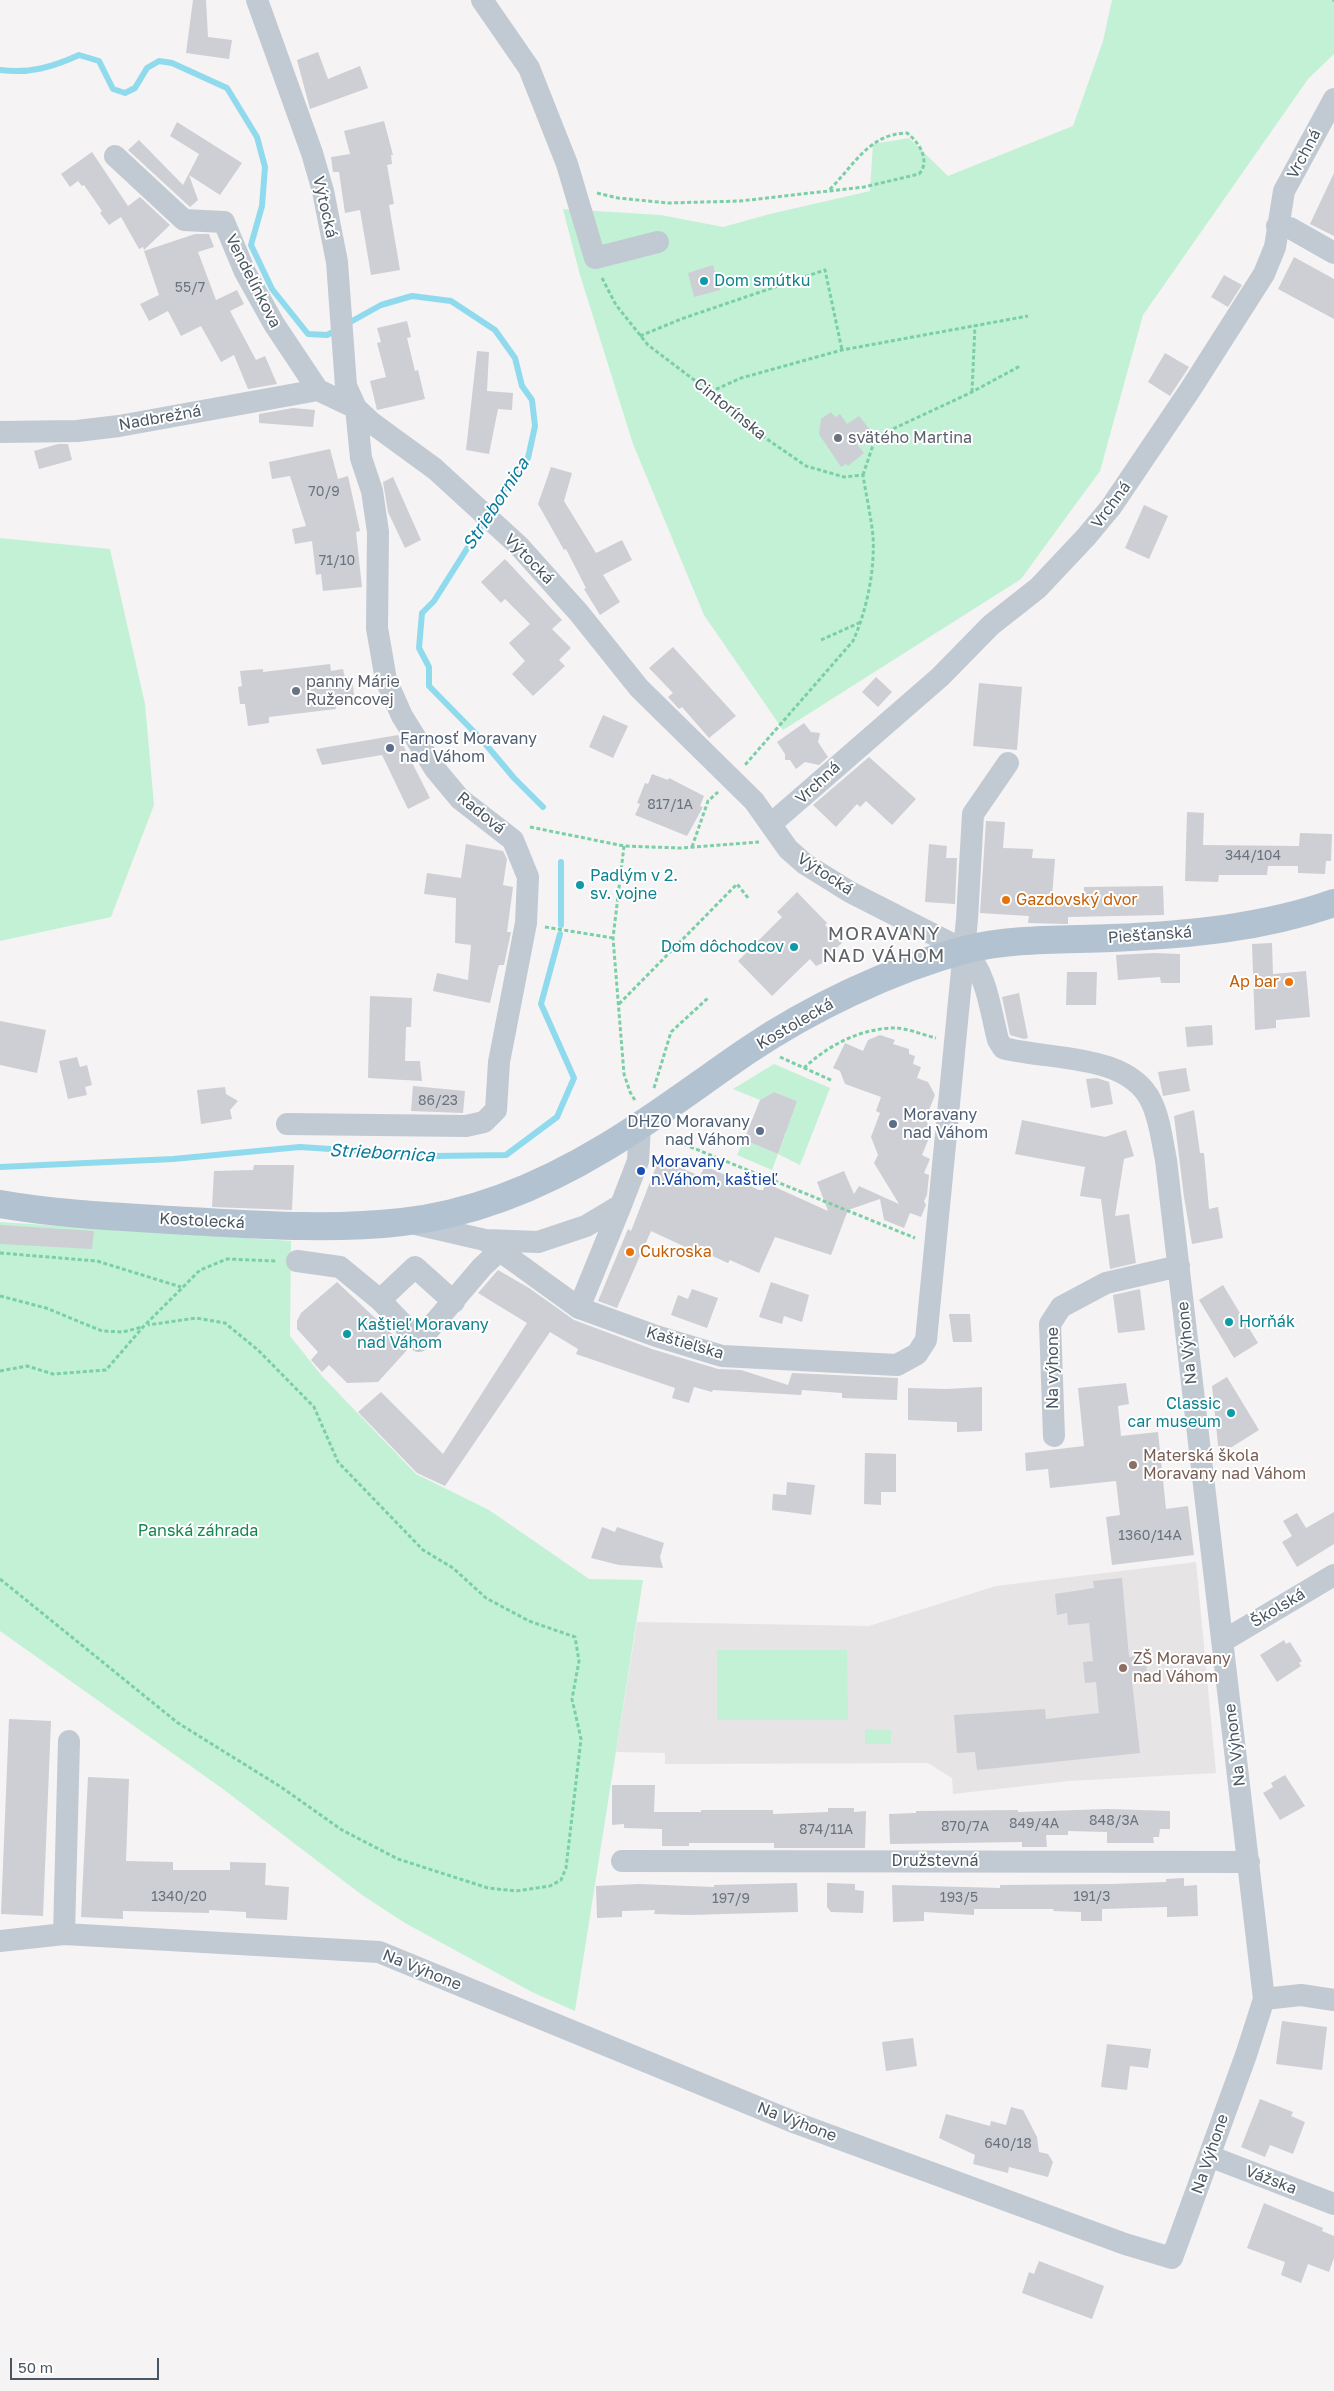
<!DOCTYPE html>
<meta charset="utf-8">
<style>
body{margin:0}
#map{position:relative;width:1334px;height:2391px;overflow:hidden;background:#f5f3f3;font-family:"Golos Text",sans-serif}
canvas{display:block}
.scale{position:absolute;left:10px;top:2358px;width:149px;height:22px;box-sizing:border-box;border:2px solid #4a5661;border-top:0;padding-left:6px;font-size:15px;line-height:18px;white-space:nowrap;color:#4a5661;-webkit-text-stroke:4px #fff;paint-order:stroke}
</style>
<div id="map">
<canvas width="1334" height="2391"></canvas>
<div class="scale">50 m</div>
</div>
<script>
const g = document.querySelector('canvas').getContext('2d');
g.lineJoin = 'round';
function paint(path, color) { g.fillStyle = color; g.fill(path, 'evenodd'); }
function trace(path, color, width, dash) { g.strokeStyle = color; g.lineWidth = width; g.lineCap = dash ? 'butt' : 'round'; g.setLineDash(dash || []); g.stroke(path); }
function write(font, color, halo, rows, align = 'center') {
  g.font = font + ' "Golos Text",sans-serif'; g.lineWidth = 4; g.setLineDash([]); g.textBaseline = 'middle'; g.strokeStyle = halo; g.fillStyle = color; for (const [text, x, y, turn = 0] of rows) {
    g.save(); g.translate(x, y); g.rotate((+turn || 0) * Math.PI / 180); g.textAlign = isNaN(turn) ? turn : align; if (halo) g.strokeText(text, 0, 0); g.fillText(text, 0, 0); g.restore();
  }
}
const education = new Path2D(`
 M1196,1562L1216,1773L1069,1781L953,1794L952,1778L928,1763L665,1764V1753L616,1752L637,1622L869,1626L996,1586Z`);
const green = new Path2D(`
 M1112,0H1334V54L1308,79L1143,315L1100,471L1021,579L783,730L704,615L633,444L580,275L563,209L661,215L723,227L770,214L870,191L873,144L909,138L948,176L1073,126L1103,41Z
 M0,538L110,549L145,704L154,805L111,917L0,941Z
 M774,1064L830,1088L800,1165L778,1154L772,1170L737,1155L744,1140L778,1154L786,1133L781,1130L797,1101L774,1092L760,1100L733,1089Z
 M0,1222L291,1241L290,1336L322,1376L416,1474L489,1510L589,1579L643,1580L575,2011L532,1992L405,1923L362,1895L223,1789L0,1631Z
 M717,1650H847L848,1720H717Z
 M865,1729L891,1730V1744H865Z`);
const stream = new Path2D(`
 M0,70C29,74 53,67 79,55L99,61L113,89L125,93L135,88L147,68L159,61L172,63L227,88L257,137L265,167L262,206L251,245L272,289L308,334L327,335L337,330
 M345,325L381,305L412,296L451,301L495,330L515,358L522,386L532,400L535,426L528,458L516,471L434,601L422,613L419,648L429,667V686L482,740L514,778L543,807
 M561,862V925
 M0,1167L173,1159L300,1147L436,1156L506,1155L557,1117L574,1078L541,1004L560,934`);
const building = new Path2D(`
 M193,0H206L208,37L232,40L229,59L186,53Z
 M318,52L328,79L360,66L368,88L310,109L297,60Z
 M384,121L393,155H391L392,164L387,165L394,204L389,205L400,270L371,275L360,210L345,213L339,172H333L331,157L350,154L344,131Z
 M177,122L242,163L220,195L189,175L198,200L190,207L128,150L139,140L183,185L199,154L170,136Z
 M92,152L128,206L140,197L170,225L144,250L143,247L139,249L121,217L109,225L100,213L102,211L84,185L82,186L78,181L70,187L61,174Z
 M1334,173V236L1310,224Z
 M195,234H209L214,247L198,252L216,300L237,290L244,304L230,311L256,360L265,356L277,384L248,389L234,355L221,362L201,326L181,336L168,311L149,321L140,304L159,295L144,251Z
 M1294,257L1334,279V319L1278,289Z
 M713,265L720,290L694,297L688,273Z
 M1224,275L1242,285L1228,307L1211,297Z
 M407,321L411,337L407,338L415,371L418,370L425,399L377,410L370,381L386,377L377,343L381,342L377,328Z
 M477,351L489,352L487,391L513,393L512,410L498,409L489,454L466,450Z
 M1165,353L1189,367L1170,396L1148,382Z
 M293,408L315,410L313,427L259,423V414Z
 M831,412L835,417L840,414L847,424L859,416L871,431L856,443L864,453L848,466L846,464L841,467L819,434L821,419Z
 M58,444H68L72,460L39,469L34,451Z
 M330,449L338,479L348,476L360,531L356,532L362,587L323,591L321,574L316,575L312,541L295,544L292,529L306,526L290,476L272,479L269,462Z
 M551,467L572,473L564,501L596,553L622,540L632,560L603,575L620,602L600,615L584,589L586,588L566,549L564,550L538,504Z
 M393,477L421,540L405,548L388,512L383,482Z
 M1144,505L1168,516L1149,559L1125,548Z
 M505,559L562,620L552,629L571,648L559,660L565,666L533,696L512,674L525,661L509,643L530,624L505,599L501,603L481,582Z
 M673,647L736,716L709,738L682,707L679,709L668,697L673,693L649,668Z
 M330,664L331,671L343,669L345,678L352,677L354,695L346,696L347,702L335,703L336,709L269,717V723L248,726L245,704H240L238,687L242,686L240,671L263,669V672Z
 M876,677L892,692L878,707L862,692Z
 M979,683L1022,687L1017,750L973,746Z
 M603,715L628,726L613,758L589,747Z
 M804,723L811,732L820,733L818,742L828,757L819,765L805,762L796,769L790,760H785V754L777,742Z
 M398,735L430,798L408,809L382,755L322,765L316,749Z
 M869,757L916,799L892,825L866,801L860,807L857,804L836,827L813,805Z
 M652,774L668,780L669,778L704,796L700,806L703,807L687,836L635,815L640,804L637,803L645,783L648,784Z
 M1187,812L1204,813L1203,845L1299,846L1300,833L1332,834L1331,861H1326L1325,874L1298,873V866H1268L1267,875H1219L1218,882L1185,881Z
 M986,821L1005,822L1003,848L1033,849L1032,858L1055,859L1052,897L1084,900V887L1163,886L1164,915L1068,917V924L1028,923L1029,916L980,913Z
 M466,844L503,851L507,859L503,885L513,887L507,932H511L504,965H499L498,968L490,1003L433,991L437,973L468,980L471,945L455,943L456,898L424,894L427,873L461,878Z
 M929,844L947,846L946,858H957L955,904L925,902Z
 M797,892L827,923L825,925L842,943L833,951L835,953L827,961L816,966L810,959L772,996L738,961L782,917L777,912Z
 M1272,943L1273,974L1306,971L1310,1017L1276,1020V1028L1255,1030L1252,944Z
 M1154,953L1180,954V983H1161L1160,977L1118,980L1116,955Z
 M1067,972H1097L1096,1005H1066Z
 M1019,993L1028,1038L1024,1039L1010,1035L1002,997Z
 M370,996L412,998L411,1027H406L405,1061H420L422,1081L368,1078Z
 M0,1021L46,1030L37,1073L0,1065Z
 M1212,1025L1213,1045L1187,1047L1185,1027Z
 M880,1035L895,1040L893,1044L909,1049V1054L915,1056L913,1064L921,1067L917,1078L928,1082L935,1095L926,1118L928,1125L924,1136L929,1138L922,1155L930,1159L924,1173L929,1175L927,1195L924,1201L926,1205L921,1217L910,1213L904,1228L884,1220L880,1199L848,1210L831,1255L775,1237L759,1273L730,1260L728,1263L708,1254L707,1257L651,1231L617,1308L598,1301L628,1229L631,1231L659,1159L700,1176L705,1166L759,1190H763L766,1183L828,1211L817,1182L844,1171L854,1194L859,1186L899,1204L874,1163L878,1155L871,1137L880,1113L876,1111L881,1097L845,1084L840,1071L833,1068L845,1043L863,1051L868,1040Z
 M77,1057L80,1067L87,1065L92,1085L85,1087L87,1095L68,1099L59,1061Z
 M1186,1068L1190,1091L1163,1096L1158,1072Z
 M1097,1078L1109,1082L1113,1104L1091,1108L1086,1079Z
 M413,1086L465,1091L463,1113L411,1111Z
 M225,1087L226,1094L238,1101L230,1110L232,1119L201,1124L197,1090Z
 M774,1092L797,1101L778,1154L744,1140L760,1100Z
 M1194,1110L1200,1153H1204L1209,1209L1218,1207L1223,1238L1192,1244L1184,1197L1174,1116Z
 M1022,1120L1105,1137L1126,1130L1134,1156L1124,1159L1115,1216L1129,1214L1136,1263L1110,1269L1101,1199L1080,1196L1085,1167L1015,1154Z
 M254,1165H294L292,1210L212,1207L214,1171L253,1170Z
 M0,1225L94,1231L92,1249L0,1244Z
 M498,1270L529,1288L574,1320L652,1349L718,1369L741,1370L788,1385L792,1373L898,1378L897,1400L842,1398V1393L802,1390L801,1395L713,1390L712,1392L694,1387L689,1403L672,1398L675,1388L576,1354L578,1349L550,1332L445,1486L417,1473L358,1412L381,1392L443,1454L527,1323L478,1293Z
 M337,1282L408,1349L378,1382L347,1383L329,1365L322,1372L311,1360L318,1352L297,1329V1321L301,1313Z
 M771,1282L809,1295L802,1322L784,1316L782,1324L759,1317Z
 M1223,1285L1258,1343L1234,1358L1199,1300Z
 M692,1289L718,1298L707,1328L671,1315L678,1295L688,1299Z
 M1140,1289L1145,1330L1118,1333L1113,1295Z
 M949,1314H970L972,1342H953Z
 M1227,1377L1259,1430L1219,1455L1212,1386Z
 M1126,1383L1129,1404L1118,1406L1121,1436L1158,1432L1166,1509L1188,1506L1194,1555L1112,1565L1106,1517L1120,1515L1116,1481L1050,1488L1048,1469L1026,1471L1025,1453L1084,1446L1078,1388Z
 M982,1387V1431L957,1432V1422L908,1420V1388L947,1389Z
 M865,1453L896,1454V1492H881V1505L864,1504Z
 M787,1482L815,1485L811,1515L772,1510L773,1494L786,1495Z
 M1334,1512V1544L1297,1567L1282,1542L1292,1536L1283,1521L1297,1513L1306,1528Z
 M602,1527L615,1532L617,1527L664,1543L660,1557L663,1568L619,1565L591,1558Z
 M1122,1578L1129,1657L1145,1655L1148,1680L1132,1681L1140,1753L977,1770L975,1752L957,1753L954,1715L1045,1709L1046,1719L1099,1713L1096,1682L1085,1683L1083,1662L1093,1661L1089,1623L1068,1625L1067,1613L1057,1615L1055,1594L1094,1588L1093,1581Z
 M1284,1640L1286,1644L1290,1642L1302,1661L1299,1663L1301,1666L1277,1682L1260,1655Z
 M9,1719L51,1721L43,1916L1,1914Z
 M1285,1775L1305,1806L1280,1820L1263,1793L1273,1787L1271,1783Z
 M88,1777L129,1779L126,1861L173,1862V1870H230V1862L266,1863L265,1885L289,1887L287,1920L246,1918V1912L209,1910V1913L123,1911V1919L81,1917Z
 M612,1785H655L654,1812H701V1810H773V1814L828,1812V1808H854V1812L866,1811L865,1848H774V1843H689V1846H662V1829L624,1828V1824L612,1825Z
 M1108,1809L1170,1811V1829H1160L1159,1837H1153L1154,1843H1107V1832L1068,1831V1835H1046L1047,1847H1022V1842L890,1844L889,1814L916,1813V1811L1018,1810V1812Z
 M1184,1878V1886L1197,1885L1198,1916L1167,1917V1907L1102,1909V1921H1081V1912L1053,1911L1054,1909H974V1915L924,1912V1921L893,1922L892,1885L1000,1888V1885L1112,1884L1166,1882V1879Z
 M797,1883L798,1912L689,1915L654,1914L655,1910L622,1911V1917L597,1918L596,1886L639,1884L714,1887V1885Z
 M827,1883L855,1884V1890L864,1891L863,1913L831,1912L827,1907Z
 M1282,2021L1327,2027L1322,2070L1276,2064Z
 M913,2038L917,2066L886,2071L882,2042Z
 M1107,2044L1151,2049L1148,2068L1130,2066L1127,2090L1101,2087Z
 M1260,2099L1293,2112L1291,2116L1305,2122L1293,2154L1270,2145L1265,2157L1241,2147Z
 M1011,2107L1023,2110L1037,2137L1039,2152L1048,2154L1053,2162L1048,2177L1009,2167L1008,2173L973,2164L975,2155L939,2138L946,2114L990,2126L991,2121L1006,2125Z
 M1264,2203L1323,2228L1322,2231L1334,2236V2258L1329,2272L1308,2264L1301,2283L1281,2275L1285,2262L1247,2248Z
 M1039,2261L1104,2286L1092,2319L1022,2293L1029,2272L1034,2274Z`);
const path = new Path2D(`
 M1333,0L1334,1
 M597,193L618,198L668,203L740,201L864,187L919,174C931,161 919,142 907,133C868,134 854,166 829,190
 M602,278L616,305L648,345L710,392L735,417L806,466L844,477L863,475C866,495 871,516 873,536C875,570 867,610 853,641L745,765
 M640,336L681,319L825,270L842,350
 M710,392L741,378L842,350L1028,316
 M972,392L975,325
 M863,475L874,442L882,434L972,392L1020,366
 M821,640L861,622
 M530,827L624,846L680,848L759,842
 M624,846L613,938L624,1074L630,1092L636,1102
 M692,847L708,801L718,792
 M545,927L613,938
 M619,1004L737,884L749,899
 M780,1057L833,1081
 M804,1068C827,1046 861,1028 895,1028C907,1028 923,1035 936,1038
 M654,1088L671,1032L708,998
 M666,1137L915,1238
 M0,1253L97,1261L181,1287
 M0,1296L46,1308L102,1331L123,1332L142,1327
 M0,1371L27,1366L53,1374L106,1370L143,1327L200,1270L227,1259L277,1261
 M0,1579L178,1723L281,1787L342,1830L398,1859L488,1888L516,1891L550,1886L561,1880L566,1868L581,1739L572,1699L579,1661L575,1637L529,1621L486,1598L453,1568L423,1550L338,1462L314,1407L258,1350L225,1323L196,1318L148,1325`);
const minor = new Path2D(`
 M482,0L529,68L567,164L595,258L658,242
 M115,156L184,220L224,222L245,272L274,324L318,390L356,408
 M1277,226L1290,228L1334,253
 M0,432L77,431L119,426L318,390
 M771,824L940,677L991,625L1038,588L1086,537L1111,507L1190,390L1264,274L1275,247L1284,191L1334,99
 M287,1124L466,1126L484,1122L496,1110L499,1062L526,923L528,877L513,840L460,799L435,769L402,716L386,680L377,628L378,532L372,491L361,458L356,408
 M411,1223L485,1240L579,1308L656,1336L722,1356L897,1365L917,1354L926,1340L967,919L973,814L1008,763
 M485,1240L538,1242L586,1226L621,1205L638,1161L640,1126
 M297,1261L340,1267L380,1300L419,1341L482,1267L499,1251
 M380,1300L415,1267L454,1302
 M579,1308L621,1205
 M1054,1436L1050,1324L1061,1307L1106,1283L1179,1266
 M1223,1641L1334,1575
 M622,1861L1249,1862
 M64,1934L69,1741
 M0,1941L64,1934L379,1952L796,2123L1125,2244L1172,2258L1246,2055L1264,1999L1166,1160C1162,1141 1160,1119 1151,1101C1128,1053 1048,1060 1003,1048L998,1040C990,1009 987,973 964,950L850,892L805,864L788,849L754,801L639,688L579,613L519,546L435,469L372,423L356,408L346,386L337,262L323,191L312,153L257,0
 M1264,1999L1301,1995L1334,2000
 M1209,2156L1334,2204`);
const major = new Path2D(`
 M0,1204C63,1215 127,1217 190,1221C260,1225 333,1230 402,1222C474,1214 545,1184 606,1147C655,1118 700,1083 747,1051C809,1009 890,970 964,950C1011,938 1063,940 1111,938C1187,935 1263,928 1334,903`);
const markers = [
 [704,281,5,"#0f9aa8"],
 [838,438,5,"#6b7280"],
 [296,691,5,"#6b7280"],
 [390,748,5,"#5c6f8a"],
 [580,885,5,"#0f9aa8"],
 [1006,900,5,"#e8710a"],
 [794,947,5,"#0f9aa8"],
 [1289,982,5,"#e8710a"],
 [893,1124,5,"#5c6f8a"],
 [760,1131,5,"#5c6f8a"],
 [641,1171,5,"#1a4fb4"],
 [630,1252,5,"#e8710a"],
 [1229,1322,5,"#0f9aa8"],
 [347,1334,5,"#0f9aa8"],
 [1231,1413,5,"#0f9aa8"],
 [1133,1465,5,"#8d6e63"],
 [1123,1668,5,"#8d6e63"]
];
const numberNames = [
 ["55/7",190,288],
 ["70/9",324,492],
 ["71/10",337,561],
 ["817/1A",670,805],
 ["344/104",1253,856],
 ["86/23",438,1101],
 ["1360/14A",1150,1536],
 ["848/3A",1114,1821],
 ["849/4A",1034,1824],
 ["870/7A",965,1827],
 ["874/11A",826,1830],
 ["1340/20",179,1897],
 ["191/3",1092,1897],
 ["193/5",959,1898],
 ["197/9",731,1899],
 ["640/18",1008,2144]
];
const streetNames = [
 ["Vrchná",1304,154,-62],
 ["Výtocká",325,207,77],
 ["Vendelínkova",253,281,63],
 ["Cintorínska",730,409,39],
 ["Nadbrežná",160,418,-10],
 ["Vrchná",1111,505,-53],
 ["Výtocká",529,559,46],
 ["Vrchná",818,783,-43],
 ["Radová",481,813,39],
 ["Výtocká",825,874,33],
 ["Piešťanská",1150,935,-4],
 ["Kostolecká",795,1024,-30],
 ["Kostolecká",202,1221,3],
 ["Kaštieľska",685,1343,16],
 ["Na Výhone",1187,1343,-96],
 ["Na výhone",1053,1368,-90],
 ["Školská",1278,1608,-31],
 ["Na Výhone",1235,1745,-97],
 ["Družstevná",935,1861],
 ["Na Výhone",422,1970,22],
 ["Na Výhone",797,2122,21],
 ["Na Výhone",1210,2154,-71],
 ["Vážska",1271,2180,21]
];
const cultureNames = [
 ["Dom smútku",714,281],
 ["Padlým v 2.",590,876],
 ["sv. vojne",590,894],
 ["Dom dôchodcov",784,947,"right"],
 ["Horňák",1239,1322],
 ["Kaštieľ Moravany",357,1325],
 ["nad Váhom",357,1343],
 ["Classic",1221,1404,"right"],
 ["car museum",1221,1422,"right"]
];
const worshipNames = [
 ["svätého Martina",848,438],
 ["panny Márie",306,682],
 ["Ružencovej",306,700]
];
const serviceNames = [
 ["Farnosť Moravany",400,739],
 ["nad Váhom",400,757],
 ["Moravany",903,1115],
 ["nad Váhom",903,1133],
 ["DHZO Moravany",750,1122,"right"],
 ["nad Váhom",750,1140,"right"]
];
const foodNames = [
 ["Gazdovský dvor",1016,900],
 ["Ap bar",1279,982,"right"],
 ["Cukroska",640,1252]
];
const transitNames = [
 ["Moravany",651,1162],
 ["n.Váhom, kaštieľ",651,1180]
];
const educationNames = [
 ["Materská škola",1143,1456],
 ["Moravany nad Váhom",1143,1474],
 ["ZŠ Moravany",1133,1659],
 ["nad Váhom",1133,1677]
];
const parkNames = [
 ["Panská záhrada",198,1531]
];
const waterNames = [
 ["Striebornica",496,504,-57],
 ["Striebornica",382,1153,3]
];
const quarterNames = [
 ["MORAVANY",884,934],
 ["NAD VÁHOM",884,956]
];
paint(education, '#e6e4e5');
paint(green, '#c3f1d5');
trace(stream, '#90daee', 6);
paint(building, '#cdcfd5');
trace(path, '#7ad0a6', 3, [4, 2.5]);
trace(minor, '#c1cad2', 22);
trace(major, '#b3c2d1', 28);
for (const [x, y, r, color] of markers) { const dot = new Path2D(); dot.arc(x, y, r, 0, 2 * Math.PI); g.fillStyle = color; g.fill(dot); trace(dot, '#fff', 2); }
write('14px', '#6b747e', null, numberNames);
write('16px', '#4a5661', '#fff', streetNames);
write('16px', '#0d838f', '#fff', cultureNames, 'left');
write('16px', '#5b616d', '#fff', worshipNames, 'left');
write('16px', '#4e5e75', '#fff', serviceNames, 'left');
write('16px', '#c56008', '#fff', foodNames, 'left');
write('16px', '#164399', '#fff', transitNames, 'left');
write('16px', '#785e54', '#fff', educationNames, 'left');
write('16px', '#17864f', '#fff', parkNames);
write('italic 18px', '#0c7c9b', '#fff', waterNames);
g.letterSpacing = '1px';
write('19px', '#5f6368', '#fff', quarterNames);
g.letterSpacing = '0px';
</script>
